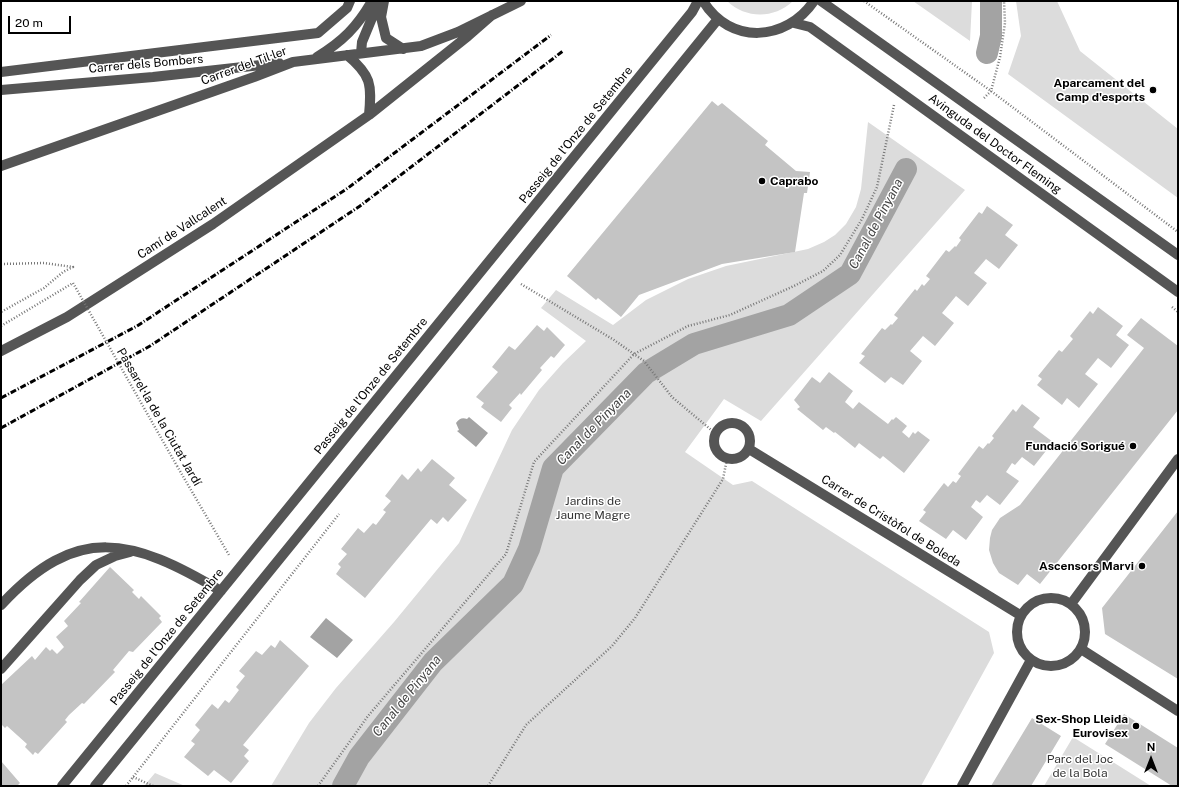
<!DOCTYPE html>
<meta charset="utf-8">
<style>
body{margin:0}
#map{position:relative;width:1179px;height:787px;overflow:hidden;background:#fff;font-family:"Public Sans",sans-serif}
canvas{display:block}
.frame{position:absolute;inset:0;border:2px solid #000;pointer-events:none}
.north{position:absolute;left:1131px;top:739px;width:40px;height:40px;-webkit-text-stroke:3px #fff;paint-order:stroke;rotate:0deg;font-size:11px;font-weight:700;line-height:16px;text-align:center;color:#000}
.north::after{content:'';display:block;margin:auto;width:14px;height:18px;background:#000;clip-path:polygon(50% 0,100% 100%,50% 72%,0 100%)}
.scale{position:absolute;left:8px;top:16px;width:63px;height:18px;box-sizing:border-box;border:2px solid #000;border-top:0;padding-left:5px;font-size:12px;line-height:14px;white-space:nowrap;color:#000;-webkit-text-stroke:3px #fff;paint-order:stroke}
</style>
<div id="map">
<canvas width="1179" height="787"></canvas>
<div class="frame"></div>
<div class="north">N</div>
<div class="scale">20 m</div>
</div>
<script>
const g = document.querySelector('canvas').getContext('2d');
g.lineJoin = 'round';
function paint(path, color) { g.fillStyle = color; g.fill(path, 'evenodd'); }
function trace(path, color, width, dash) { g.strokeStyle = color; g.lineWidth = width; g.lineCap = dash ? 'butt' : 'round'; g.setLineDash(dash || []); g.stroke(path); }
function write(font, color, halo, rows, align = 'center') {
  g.font = font + ' "Public Sans",sans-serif'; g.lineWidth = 3; g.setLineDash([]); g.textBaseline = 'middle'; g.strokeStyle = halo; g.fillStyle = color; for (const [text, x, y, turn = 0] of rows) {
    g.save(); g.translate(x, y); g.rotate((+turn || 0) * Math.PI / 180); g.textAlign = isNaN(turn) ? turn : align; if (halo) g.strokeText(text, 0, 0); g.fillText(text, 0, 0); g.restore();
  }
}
const green = new Path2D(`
 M727,1H793C774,19 746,19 727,1Z
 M913,1H972L970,41Z
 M1016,1H1057L1080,51L1178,129V198L1008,74L1021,36Z
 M868,122L965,190L761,421L724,399L685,452L733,485L752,481L989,632L994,653L921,786H271L309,723L336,688L394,622L459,543L512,430L539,390L563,363L586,341L541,308L556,290L613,325L646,300L688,279L726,266L808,249L824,242L835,235L846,224L856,207L861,189Z
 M1073,737L1151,786H1044Z
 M155,773L185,786H144Z`);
const water = new Path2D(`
 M469,417L488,433L476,447L457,431L459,430L456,423C459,419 462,417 467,419Z
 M326,618L353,640L337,658L310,637Z`);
const canal = new Path2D(`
 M987,53L991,36V1
 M343,786L359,757L433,662L513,584L529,549L553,468L646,373L694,344L789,315L850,274L906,169`);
const building = new Path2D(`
 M712,101L718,106L722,103L768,141L765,145L796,171L810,172L807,193H804L795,252L722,264L639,295L621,317L598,298L596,300L567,276Z
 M987,206L1013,225L1005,235L1018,245L999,269L986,259L974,273L987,283L968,306L956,296L942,313L954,323L935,346L923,336L910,351L922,361L903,385L891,377L885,383L859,363L865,356L861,354L882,328L885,330L891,324L892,325L898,318L894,315L915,289L917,291L922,284L924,286L930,279L926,276L946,250L949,252L955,246L956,247L961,240L959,238L979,212L982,214Z
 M1098,307L1123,326L1116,335L1129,345L1111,368L1098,358L1085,374L1098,384L1079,408L1067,398L1062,405L1037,385L1042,379L1038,376L1059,350L1062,352L1073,339L1070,336L1090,311L1093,314Z
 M1141,318L1178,346V410L1040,584L1027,574L1018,585L999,573L993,563L989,550L990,538L992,530L1000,518L1020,505L1144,348L1127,335Z
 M537,325L544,331L547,327L565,345L554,358L551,356L540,368L542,370L521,395L520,393L509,405L512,408L501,422L481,407L484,403L476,397L498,372L492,367L509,346L515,350Z
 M829,372L853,391L845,402L853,409L859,402L888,424L892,419L893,420L896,417L907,426L902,432L909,438L913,432L915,434L918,431L930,440L904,473L883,456L880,459L859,443L855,448L835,432L834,433L826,427L823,430L797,409L800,407L794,400L812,377L820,383Z
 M1022,404L1040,418L1033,427L1053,442L1034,466L1022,457L1015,465L1012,463L1006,472L1019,481L1000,505L987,495L980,503L976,500L971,507L983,517L966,540L953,530L946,539L919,521L926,512L923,510L944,483L948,487L953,481L956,483L961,476L958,474L979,446L983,449L988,443L989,444L994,438L992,436L1013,409L1016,412Z
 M432,459L455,478L449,485L467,500L448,522L443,517L437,524L431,519L365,598L336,574L341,567L338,564L347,554L341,549L358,528L364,533L373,523L376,525L386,512L383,510L391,501L385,496L402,474L408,480L418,468L421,472Z
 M1178,511V679L1105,634L1102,608Z
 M110,567L134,590L132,592L139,599L141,596L161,616L159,618L162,622L133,652L129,651L113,670L115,672L84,704L82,703L69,715L65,720L67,722L38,754L35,752L33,755L25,747L27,744L7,726L5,728L1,724V685L32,656L35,660L46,647L50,651L52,649L57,654L64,647L56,637L68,626L64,621L81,603L79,602Z
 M280,640L309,666L243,745L249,750L244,756L249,761L231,783L214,770L208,776L184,757L195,744L191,741L200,730L195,725L212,704L218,709L225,700L229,703L239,690L236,687L245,676L239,671L256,651L262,655L271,645L275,648Z
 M1124,714L1178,748V786H1172L1105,744Z
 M1032,718L1061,736L1031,786H991Z
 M1,761L20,783L17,786H1Z`);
const path = new Path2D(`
 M864,1L991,91L1178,232
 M984,98L991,91L1000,57L1005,23L1004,1
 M1,264L44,263L73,267L63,272L44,288L1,312
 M521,284L614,340L644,361L672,397L716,434
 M1172,307L1178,312
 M1,326L73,283
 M177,466L229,555
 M133,777L153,786
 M126,786L339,514
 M318,786L368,716L506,554L534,462L634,354L688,326L730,315L796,285L823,271L840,255L862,219L877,187L894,105
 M488,786L526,725L612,646L635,618L723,479L727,459`);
const minor = new Path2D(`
 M384,1L381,17L386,38L403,49
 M703,1C730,45 786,42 814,1
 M821,1L1178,255
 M794,23L810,27L1178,292
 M361,53L362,42L379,1
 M347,55C371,75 372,84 369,115
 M317,57C343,41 357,27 372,1
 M1,72L318,33L347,8L350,1
 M1,90L153,77L279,63
 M1,166L254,77L293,62L421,46L458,32L521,1
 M1,351L67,317L213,224L369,115L468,36L492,15
 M714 441a18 18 0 1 1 36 0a18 18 0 1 1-36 0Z
 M749,449L1020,615
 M1017 632a34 34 0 1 1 68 0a34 34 0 1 1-68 0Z
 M1071,604L1178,459
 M1,605C77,523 132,538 221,591
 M1081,649L1178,711
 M1,669L80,580L96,565L115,556L130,552
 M62,786L692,12L698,1
 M95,786L718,19
 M962,786L1031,660`);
const rail = new Path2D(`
 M1,398L137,326L348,188L551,35
 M1,428L150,346L360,206L563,51`);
const pathBridge = new Path2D(`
 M73,283L177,466`);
const markers = [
 [1153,90,4,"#000"],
 [762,181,4,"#000"],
 [1133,446,4,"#000"],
 [1142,566,4,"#000"],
 [1136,726,4,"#000"]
];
const streetNames = [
 ["Carrer dels Bombers",146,64,-5],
 ["Carrer del Til·ler",244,66,-20],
 ["Passeig de l'Onze de Setembre",576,135,-51],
 ["Avinguda del Doctor Fleming",995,144,36],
 ["Camí de Vallcalent",182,228,-33],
 ["Passeig de l'Onze de Setembre",371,386,-51],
 ["Passarel·la de la Ciutat Jardí",159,417,60],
 ["Carrer de Cristòfol de Boleda",891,521,32],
 ["Passeig de l'Onze de Setembre",167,637,-51]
];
const poiNames = [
 ["Aparcament del",1145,83],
 ["Camp d'esports",1145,97],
 ["Caprabo",770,181,"left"],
 ["Fundació Sorigué",1125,446],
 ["Ascensors Marvi",1134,566],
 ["Sex-Shop Lleida",1128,719],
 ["Eurovisex",1128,733]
];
const parkNames = [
 ["Jardins de",593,501],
 ["Jaume Magre",593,515],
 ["Parc del Joc",1080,759],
 ["de la Bola",1080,773]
];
const waterNames = [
 ["Canal de Pinyana",876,224,-62],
 ["Canal de Pinyana",594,427,-46],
 ["Canal de Pinyana",407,696,-51]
];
paint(green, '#dcdcdc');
paint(water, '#a3a3a3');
trace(canal, '#a3a3a3', 22);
paint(building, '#c4c4c4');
trace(path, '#777', 2.5, [1, 2]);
trace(minor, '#555', 10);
trace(rail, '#000', 3, [6, 2, 1, 2]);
trace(pathBridge, '#777', 2.5, [1, 2]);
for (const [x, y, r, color] of markers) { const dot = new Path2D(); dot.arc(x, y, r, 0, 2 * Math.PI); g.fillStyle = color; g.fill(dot); trace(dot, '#fff', 1.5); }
write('12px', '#000', '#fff', streetNames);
write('bold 12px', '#000', '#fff', poiNames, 'right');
write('12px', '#333', '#fff', parkNames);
write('italic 13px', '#444', '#fff', waterNames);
</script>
